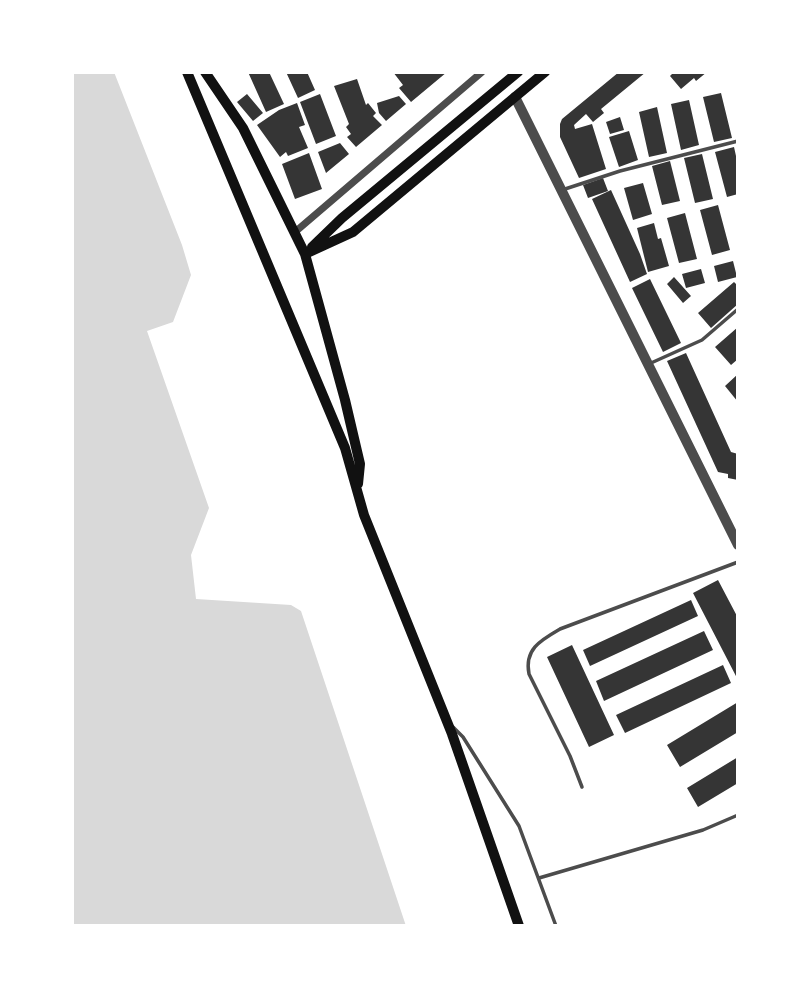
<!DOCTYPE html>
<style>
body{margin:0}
#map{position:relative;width:810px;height:998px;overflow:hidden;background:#fff;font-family:"Roboto Serif",serif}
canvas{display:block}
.frame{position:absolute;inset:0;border:74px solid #fff;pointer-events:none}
</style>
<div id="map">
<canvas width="810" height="998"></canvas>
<div class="frame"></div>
</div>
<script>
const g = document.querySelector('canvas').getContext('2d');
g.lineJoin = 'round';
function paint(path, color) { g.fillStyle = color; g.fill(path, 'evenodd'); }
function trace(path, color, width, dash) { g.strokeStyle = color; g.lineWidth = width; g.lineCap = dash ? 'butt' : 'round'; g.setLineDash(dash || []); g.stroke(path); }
const water = new Path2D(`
 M72,72H114L182,245L191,275L173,322L147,331L209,508L191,555L196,599L291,605L301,611L406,926H72Z`);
const building = new Path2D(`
 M248,72H269L284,104L266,112Z
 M286,72H307L315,90L298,98Z
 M393,72H447L411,102L399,88L403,85Z
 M619,72H646L601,109L604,113L593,122L586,114L574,125L575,129L592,124L606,169L579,178L560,137V124L562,119Z
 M674,72H707L696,81L694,78L681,89L670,76Z
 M357,79L366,105L368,103L376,113L373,116L382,125L356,147L347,137L351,134L346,127L349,124L334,86Z
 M721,93L732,138L714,142L703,97Z
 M247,94L263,113L253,121L237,102Z
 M320,94L336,136L316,144L300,102Z
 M399,96L406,104L386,121L379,113L377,103Z
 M689,100L699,145L681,150L671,104Z
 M297,103L305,125L299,127L308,148L288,156L286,152L280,157L257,125L279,110Z
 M657,107L667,153L649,157L639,112Z
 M620,117L624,130L610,134L606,122Z
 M629,131L638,160L619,167L609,137Z
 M340,143L349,154L326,173L318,152Z
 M734,147L738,165V194L727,197L715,152Z
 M309,153L322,189L295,199L282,164Z
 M702,154L713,199L695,203L684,158Z
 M670,161L680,201L662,205L652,166Z
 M603,178L608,191L588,198L583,185Z
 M643,183L652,214L633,220L624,188Z
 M611,190L640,254L647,274L630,282L592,199Z
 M718,205L730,250L712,255L700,210Z
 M685,213L697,259L679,263L667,218Z
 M654,223L658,239L661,238L669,266L648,272L637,228Z
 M733,261L737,277L718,282L714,266Z
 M701,269L705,283L686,288L682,274Z
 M674,277L691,296L683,303L667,284Z
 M650,279L681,343L663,352L632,288Z
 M734,282L736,284L738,282V304L711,328L698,313Z
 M738,327V359L731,365L715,347Z
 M686,353L731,452L738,454V480L728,478V474L718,472L667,361Z
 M738,374V402L725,386Z
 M718,580L738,618V680L693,593Z
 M691,600L698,616L590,666L583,650Z
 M704,631L713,650L604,701L596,681Z
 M572,645L614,735L589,747L547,657Z
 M723,665L731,683L625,733L616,715Z
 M738,702V732L680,767L667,745Z
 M738,757V783L698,807L687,788Z`);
const service = new Path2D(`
 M562,190L620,171L738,141
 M651,363L702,340L738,309
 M453,727L463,737L519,826L556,926
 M582,787L570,756L529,674C524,649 541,640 560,629L738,562
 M539,878L703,830L738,815`);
const minor = new Path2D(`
 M295,232L482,72`);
const tertiary = new Path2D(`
 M515,97L738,545`);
const secondary = new Path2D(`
 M187,72L345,448L364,515L452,734L519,926
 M205,72L243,128L305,254L345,400L360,464L358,484
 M312,247L342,218L518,72
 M305,254L353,232L545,72`);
paint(water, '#d9d9d9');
paint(building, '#353535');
trace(service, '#4c4c4c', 3.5);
trace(minor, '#4c4c4c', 7);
trace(tertiary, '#4c4c4c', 10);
trace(secondary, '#111', 10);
</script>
